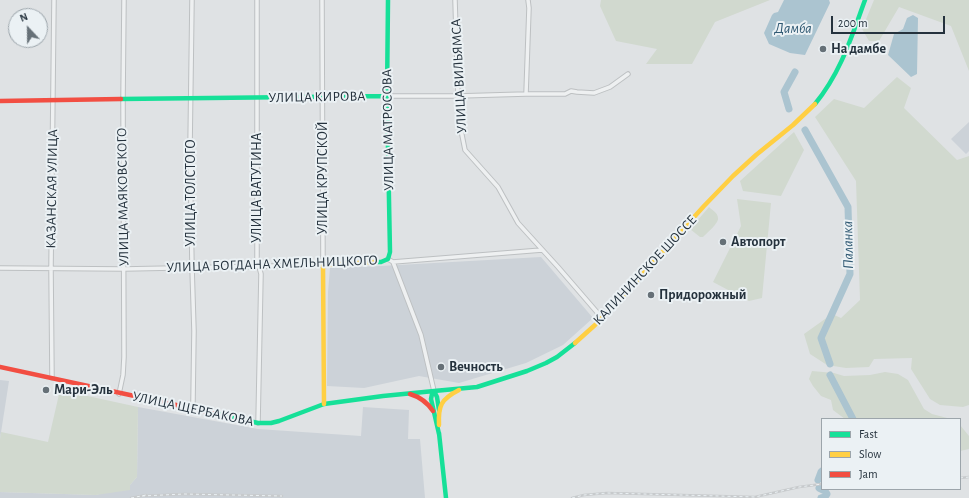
<!DOCTYPE html>
<meta charset="utf-8">
<style>
body{margin:0}
#map{position:relative;width:969px;height:498px;overflow:hidden;background:#dfe2e4;font-family:"Alegreya Sans",sans-serif}
canvas{display:block}
.legend{position:absolute;left:821px;top:418px;width:140px;height:72px;box-sizing:border-box;background:#ebf1f4;border:1px solid #9ca5ab;margin:0;padding:5px 7px;list-style:none;font-size:12px;color:#25323d}
.legend li{display:flex;align-items:center;gap:8px;height:20px}
.legend b{width:20px;border:1px solid #9ca5ab}
.north{position:absolute;left:8px;top:8px;width:40px;height:40px;box-sizing:border-box;background:#ebf1f4;border:1px solid #9ca5ab;border-radius:50%;rotate:338deg;font-size:11px;font-weight:700;line-height:16px;text-align:center;color:#25323d}
.north::after{content:'';display:block;margin:auto;width:14px;height:18px;background:#667077;clip-path:polygon(50% 0,100% 100%,50% 72%,0 100%)}
.scale{position:absolute;left:831px;top:16px;width:114px;height:18px;box-sizing:border-box;border:2px solid #25323d;border-top:0;padding-left:5px;font-size:12px;line-height:14px;white-space:nowrap;color:#25323d;-webkit-text-stroke:3px #ebf1f4;paint-order:stroke}
</style>
<div id="map">
<canvas width="969" height="498"></canvas>
<ul class="legend">
<li><b style="height:5px;background:#16e098"></b>Fast</li>
<li><b style="height:5px;background:#ffcf43"></b>Slow</li>
<li><b style="height:5px;background:#f24e42"></b>Jam</li>
</ul>
<div class="north">N</div>
<div class="scale">200 m</div>
</div>
<script>
const g = document.querySelector('canvas').getContext('2d');
g.lineJoin = 'round';
function paint(path, color) { g.fillStyle = color; g.fill(path, 'evenodd'); }
function trace(path, color, width, dash) { g.strokeStyle = color; g.lineWidth = width; g.lineCap = dash ? 'butt' : 'round'; g.setLineDash(dash || []); g.stroke(path); }
function write(font, color, halo, rows, align = 'center') {
  g.font = font + ' "Alegreya Sans",sans-serif'; g.lineWidth = 4; g.setLineDash([]); g.textBaseline = 'middle'; g.strokeStyle = halo; g.fillStyle = color; for (const [text, x, y, turn = 0] of rows) {
    g.save(); g.translate(x, y); g.rotate((+turn || 0) * Math.PI / 180); g.textAlign = isNaN(turn) ? turn : align; if (halo) g.strokeText(text, 0, 0); g.fillText(text, 0, 0); g.restore();
  }
}
const built = new Path2D(`
 M969,122V151L966,154L951,139Z
 M541,257L593,318L563,345L526,363L459,383L419,376L364,388L327,386L328,292L330,268L381,266Z
 M0,380L9,381L0,439Z
 M138,407L258,429L361,436L363,407L409,410L408,439H420L425,498H0V492L96,495L130,485L137,477Z`);
const green = new Path2D(`
 M601,0H770L715,22L692,64H646L657,49L616,41L600,6Z
 M874,0H969V71L951,26L899,7L879,41H869L862,29Z
 M897,77L911,88L904,108L957,160L969,156V405L963,407L940,405L930,399L911,369L912,358L874,359L869,367L846,368L827,365L810,354L804,334L832,314L841,318L860,300L856,181L815,117L834,99L864,108Z
 M794,132L804,150L781,196L743,191L740,181Z
 M737,199L771,203L762,298L749,301L713,282L741,226Z
 M709,207C712,210 718,213 718,218C719,223 707,233 703,237H700L690,229Z
 M812,371L834,373L844,376L870,375L885,372L898,374L908,380L924,409L932,414L951,419H845L833,410L831,400L821,396L813,386L809,379Z
 M60,390L138,407L137,477L130,485V490L96,495L0,492V439L1,432L48,442Z
 M960,425L969,436V449L960,451Z`);
const water = new Path2D(`
 M784,0H829L830,3L805,55L790,53L769,44L764,33L772,15L774,13L778,12Z
 M913,15L918,18L917,74L911,77L888,55L894,34L903,29L907,18Z`);
const river = new Path2D(`
 M789,109L784,92L795,72
 M805,130L848,207L850,274L821,338L830,364
 M830,375L853,419
 M818,480L821,472L822,471
 M819,488L825,491L827,494L825,497L821,498`);
const street = new Path2D(`
 M257,0V259L261,274L258,423
 M455,0L458,96L460,125L465,150L498,187L518,223L558,267L602,318
 M526,94L529,8L528,0
 M387,96H458L526,94H565L571,91L577,92L594,93L610,87L628,74
 M388,259L393,262L542,250
 M393,262L421,335L434,391
 M0,268L124,269L323,265L322,0
 M52,378L51,268L54,0
 M119,394L123,375L124,357L123,100L124,0
 M192,409L193,401L194,331L192,267L190,148L192,0`);
const fast = new Path2D(`
 M121,99L387,96
 M815,104C841,72 851,38 865,0
 M375,262H381L388,259L390,252L387,96L388,0
 M218,414L258,423H271L279,421L324,404L383,396L434,391L437,397L439,410
 M439,433L446,498
 M439,434L431,399L432,394L434,391L477,387L527,371L546,363L557,357L575,343`);
const slow = new Path2D(`
 M575,343L595,325L621,298L704,206L733,176L756,155L793,125L815,104
 M324,404L323,265L375,262
 M439,425C438,406 441,399 459,390`);
const jam = new Path2D(`
 M0,101L121,99
 M0,367L218,414
 M410,394C420,397 427,402 433,411`);
const rail = new Path2D(`
 M960,478L969,477
 M142,496L184,494L282,496
 M131,498L146,495
 M572,498L584,495L607,493L755,497L799,487L822,484`);
const markers = [
 [823,49,4,"#667077"],
 [723,242,4,"#667077"],
 [651,295,4,"#667077"],
 [441,367,4,"#667077"],
 [46,390,4,"#667077"]
];
const poiNames = [
 ["На дамбе",831,49],
 ["Автопорт",731,242],
 ["Придорожный",659,295],
 ["Вечность",449,367],
 ["Мари-Эль",54,390]
];
const streetNames = [
 ["УЛИЦА ВИЛЬЯМСА",459,76,-93],
 ["УЛИЦА КИРОВА",317,97,-1],
 ["УЛИЦА МАТРОСОВА",388,130,-91],
 ["УЛИЦА КРУПСКОЙ",323,178,-90],
 ["УЛИЦА ВАТУТИНА",257,188,-90],
 ["КАЗАНСКАЯ УЛИЦА",52,189,-89],
 ["УЛИЦА ТОЛСТОГО",191,193,-90],
 ["УЛИЦА МАЯКОВСКОГО",123,197,-91],
 ["УЛИЦА БОГДАНА ХМЕЛЬНИЦКОГО",272,264,-2],
 ["КАЛИНИНСКОЕ ШОССЕ",645,270,-47],
 ["УЛИЦА ЩЕРБАКОВА",193,409,12]
];
const waterNames = [
 ["Дамба",793,28],
 ["Паланка",848,245,-91]
];
paint(built, '#ccd2d8');
paint(green, '#d1d9cf');
paint(water, '#abc4d0');
trace(river, '#abc4d0', 7);
trace(street, '#bdc0c2', 5.5);
trace(street, '#eef0f1', 3.5);
trace(fast, '#16e098', 4.5);
trace(slow, '#ffcf43', 4.5);
trace(jam, '#f24e42', 4.5);
trace(rail, '#c7cacc', 2.5);
trace(rail, '#ebf1f4', 1, [3]);
for (const [x, y, r, color] of markers) { const dot = new Path2D(); dot.arc(x, y, r, 0, 2 * Math.PI); g.fillStyle = color; g.fill(dot); trace(dot, '#ebf1f4', 1.5); }
write('bold 14px', '#25323d', '#ebf1f4', poiNames, 'left');
write('14px', '#25323d', '#ebf1f4', streetNames);
write('italic 15px', '#2f5872', '#ebf1f4', waterNames);
</script>
